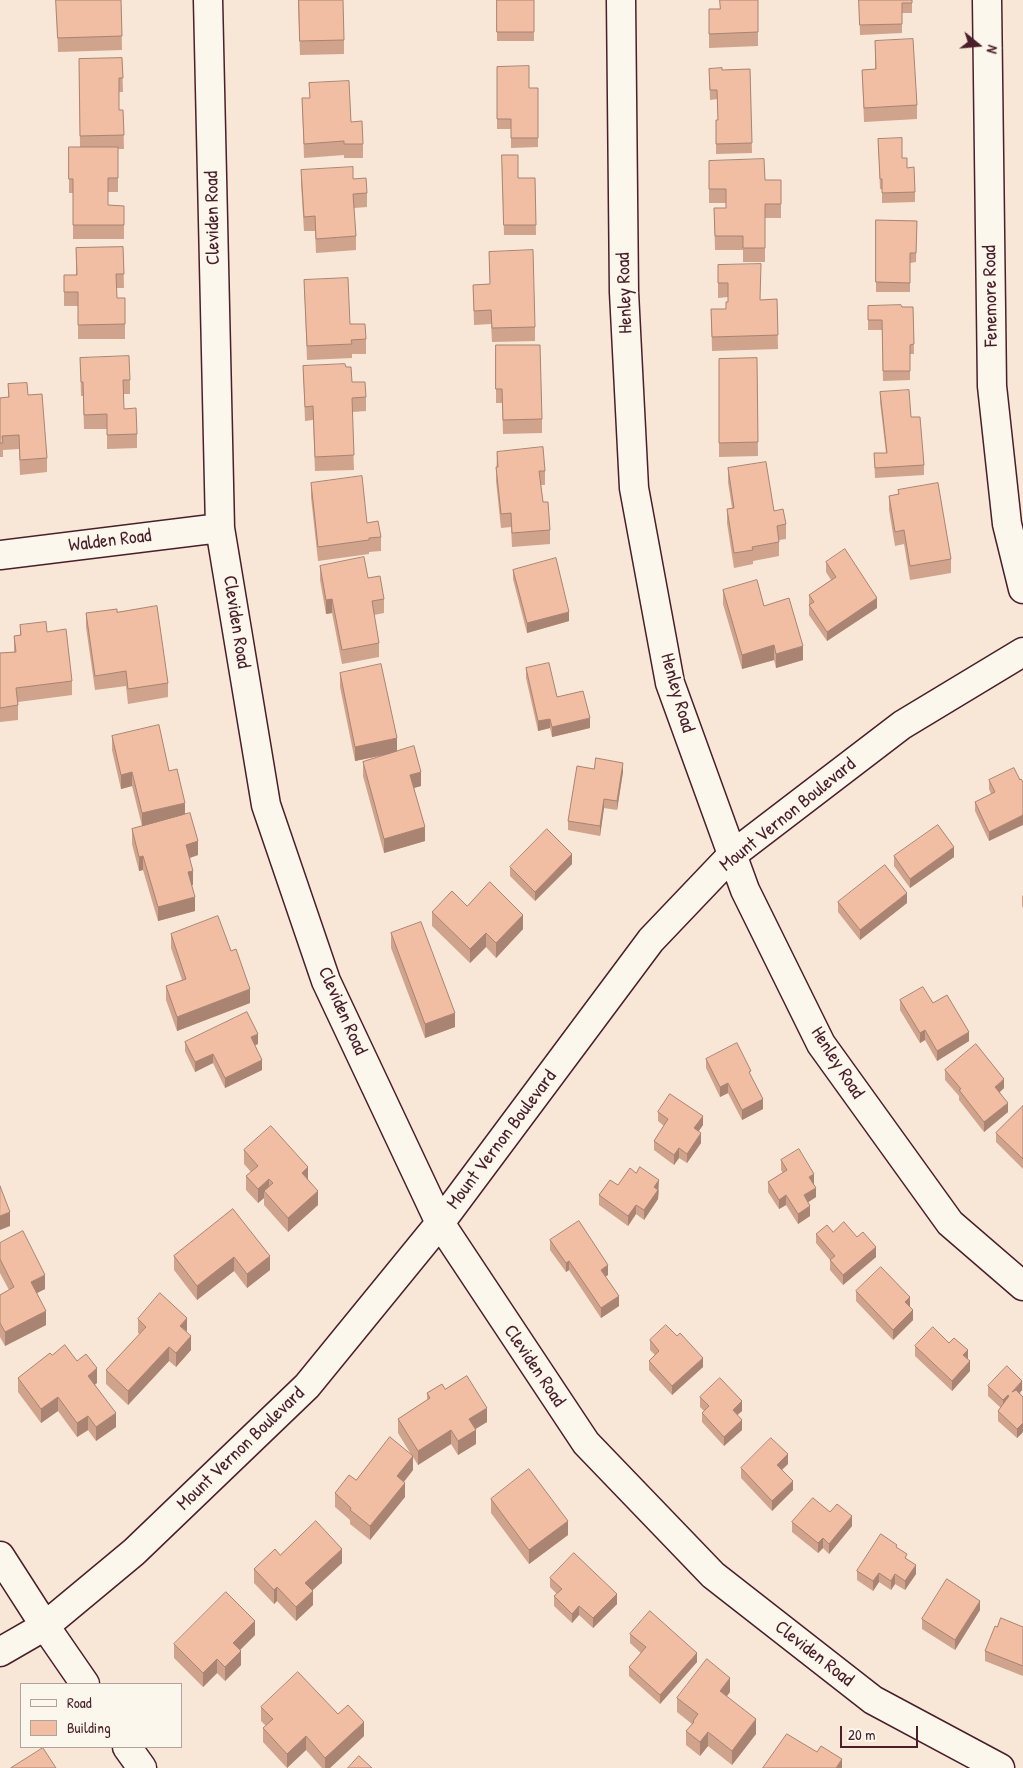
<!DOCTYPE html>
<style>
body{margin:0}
#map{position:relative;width:1023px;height:1768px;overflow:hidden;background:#f8e6d6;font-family:"Patrick Hand",sans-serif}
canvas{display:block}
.legend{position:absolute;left:20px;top:1683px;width:162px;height:65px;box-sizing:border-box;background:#fbf7ec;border:1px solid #b4a19f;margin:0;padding:6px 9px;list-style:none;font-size:15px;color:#4a1f2b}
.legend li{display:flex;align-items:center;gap:10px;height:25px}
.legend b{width:25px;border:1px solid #b4a19f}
.north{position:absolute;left:953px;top:20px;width:50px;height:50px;-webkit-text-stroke:4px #fbf7ec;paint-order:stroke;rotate:107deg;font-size:14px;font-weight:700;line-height:20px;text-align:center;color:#4a1f2b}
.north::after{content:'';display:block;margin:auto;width:18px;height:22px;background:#4a1f2b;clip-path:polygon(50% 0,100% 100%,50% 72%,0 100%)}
.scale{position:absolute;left:840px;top:1726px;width:78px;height:22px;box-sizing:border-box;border:2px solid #4a1f2b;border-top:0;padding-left:6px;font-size:15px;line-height:18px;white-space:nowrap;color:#4a1f2b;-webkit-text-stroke:4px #fbf7ec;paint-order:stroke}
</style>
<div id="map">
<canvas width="1023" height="1768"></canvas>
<ul class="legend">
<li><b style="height:6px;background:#fbf7ec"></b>Road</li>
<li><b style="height:14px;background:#f1bda3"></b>Building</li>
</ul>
<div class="north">N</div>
<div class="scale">20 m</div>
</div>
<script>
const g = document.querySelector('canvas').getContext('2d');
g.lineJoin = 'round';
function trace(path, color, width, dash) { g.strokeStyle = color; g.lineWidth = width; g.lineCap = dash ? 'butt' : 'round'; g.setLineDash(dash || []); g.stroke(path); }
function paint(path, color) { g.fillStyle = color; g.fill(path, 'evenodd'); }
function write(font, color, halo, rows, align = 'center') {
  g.font = font + ' "Patrick Hand",sans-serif'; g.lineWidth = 4.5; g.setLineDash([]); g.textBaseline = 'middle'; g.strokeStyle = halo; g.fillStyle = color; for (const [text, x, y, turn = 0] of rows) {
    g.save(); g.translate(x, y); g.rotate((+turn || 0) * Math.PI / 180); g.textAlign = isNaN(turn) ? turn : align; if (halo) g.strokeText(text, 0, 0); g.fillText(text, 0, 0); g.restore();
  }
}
const minor = new Path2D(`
 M208,0L220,528L266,805L326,981L440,1223L586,1443L713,1575L873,1700L1000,1768
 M621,0L624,292L634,488L670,683L745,890L821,1044L950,1223L1023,1286
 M987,0L992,386L1007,524L1023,589
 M0,555L220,528
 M0,1556L45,1626L85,1684
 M0,1652L45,1626L134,1552L307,1386L440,1223L651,940L732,855L902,725L1023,652
 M127,1747L142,1768`);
const wall = new Path2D(`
 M56,0H121L122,50L58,52Z
 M298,0L344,40V54L300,55Z
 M497,0H534V41H497Z
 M758,0V46L709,48V9H719Z
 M859,0H912V13H902V33L860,35Z
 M875,41L917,105V119L864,122L862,70L875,69Z
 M122,58L123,92H119V110H123L124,149H118V192H108V205L124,206V239H73V193H69V147H80L79,59Z
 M497,67L529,88H538V147L511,148V129H497Z
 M709,69L722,70L750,69L752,153L716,154V120H718L717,99L710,100Z
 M309,83L351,122L363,144V158H344V155L304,158L302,98H310Z
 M878,139L902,158L907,168L915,192V202L882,203V189H880Z
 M709,161L765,180H781V218H765V262H743V250H715L714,208H726V203H709Z
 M502,164L518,178H535L536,235H504Z
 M301,170L353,179L367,193V207L354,208L356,236V250L316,253L315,231H304L301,184Z
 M876,220L917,221L916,262L910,263V292H876Z
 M123,247L124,288H116L117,298H125V339H78V306H64V275H76V248Z
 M489,252L535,327V341L492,342L491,324L474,325L473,285L490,284Z
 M718,265L760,300L777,299L778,349L712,351L711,309H726L728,302V297L718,298Z
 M304,280L366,339V354H352V358L307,360Z
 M868,306L913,307L914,354H910V380L883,381L882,330H868Z
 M496,345L542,419V433L503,434L502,403H496Z
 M80,358L130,380V394H123L124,409L137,434V448L107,449V429H84L83,396H81Z
 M757,358L758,456L719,457V359Z
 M303,366L346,367L352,382L366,397V411L352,412L354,470L315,471L313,420L305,421Z
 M8,384L28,395L47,458V472L20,475L19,449L3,450V457H0V398L8,397Z
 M880,392L911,417L924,465V475L875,478L874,453H886L880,402Z
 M497,452L545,471V485H541L543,502L550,530V544L512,547L511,527L501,528L496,481Z
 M728,468L774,511L786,524V539L779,540V556L753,561V564L734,568L727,523V509L732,508L728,482Z
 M311,483L367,523L381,537V551L369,552V554L318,561L311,497Z
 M898,490L951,559V573L910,580L904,544L895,546L889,510V496L898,494Z
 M826,562L877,608L827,641L809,615V595L831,580L826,572Z
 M320,566L368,578L384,599V613L374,615L379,643V657L342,664L332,613L326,614L320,580Z
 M513,570L569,621L527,633L513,579Z
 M723,590L764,606L803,660L776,668L774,660L742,669L723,604Z
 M117,612L168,683V697L128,704L126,686L95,690L86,627V613Z
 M20,625L47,632L72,681V695L18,702V720L0,722V653L14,652V636L20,635Z
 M526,668L557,697L590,728L552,737L550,728L538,731L526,678Z
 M340,673L397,751L421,786L414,788L425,841L384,853L363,776V762L385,755L355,761L340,687Z
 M112,736L169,771L198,855L190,858L193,885H192L195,911L158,921L143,870L139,871L132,844V829L142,826L132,786L121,789L112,750Z
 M594,769L623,772L617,810L604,808L600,836L568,830V821Z
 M989,780H1020L989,841L975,811V802L991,794L989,789Z
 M894,856L954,857L910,888L894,866Z
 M572,864L535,901L510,876V867Z
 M1023,895V908L1022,906V896Z
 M838,902L907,903L860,940L838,912Z
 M467,906L523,929L496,958L486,947L470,963L432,926V912Z
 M391,933L455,1027L425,1038L391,948Z
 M171,934L250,1003L177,1031L166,1000V986L182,980L171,948Z
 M900,1000L933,1003L969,1041L937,1061L925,1040L920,1043L900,1010Z
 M185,1042L258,1044L255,1045L262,1070L225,1088L213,1063L195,1072L185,1051Z
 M706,1059L751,1077L763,1109L742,1120L728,1093L720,1097L706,1068Z
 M945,1070L1004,1088L1000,1092L1008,1112L984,1132L959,1100V1096L945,1080Z
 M1023,1106V1169L996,1142V1133Z
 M658,1112L703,1125L698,1132L701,1143L687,1163L679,1158L674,1165L654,1150V1141L664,1126L658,1121Z
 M244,1150L308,1180L318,1205L288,1232L264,1205V1198L258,1203L246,1190V1176L251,1172L244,1164Z
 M781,1160L814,1184H813L816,1197L808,1202L810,1216L798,1224L786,1205L779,1209L768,1192V1182L783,1173L781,1170Z
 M618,1185L659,1190L658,1199L644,1220L636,1214L628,1226L599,1205V1195Z
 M233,1209L270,1270L247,1288L234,1271L197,1300L174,1270V1256Z
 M833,1232L876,1257L843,1285L830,1270V1260L816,1243V1234Z
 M550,1240L608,1275L605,1276L619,1306L601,1318L569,1270L566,1272L550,1250Z
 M0,1243L45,1289L37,1293L46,1325L5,1346L0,1337V1295L9,1290L0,1273Z
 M856,1291L910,1306L913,1320L893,1340L856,1301Z
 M138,1319L187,1332L191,1350L176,1367L169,1361L128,1405L106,1384V1370L140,1334L138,1333Z
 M677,1336L703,1367L672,1395L649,1370V1361L655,1355L650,1350V1340Z
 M949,1343L968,1359L970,1371L952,1391L915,1356V1346Z
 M52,1355L77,1361L97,1383L95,1384L116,1427L96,1441L88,1430L77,1437L58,1411L41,1423L18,1392V1378Z
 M988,1386L1022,1390L1020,1393L1023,1397V1432L1017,1438L998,1421V1411L1001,1408L988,1396Z
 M445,1389L487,1422L475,1429L476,1444L458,1455L451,1444L418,1465L413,1457V1470L404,1482L405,1497L370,1540L350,1524V1520L335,1507V1493L356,1480L412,1456L398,1433V1419L427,1400V1393Z
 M700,1397L742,1411L737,1415L742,1430L724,1446L702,1422V1413L704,1411L700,1407Z
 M788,1464L782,1470L793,1490L772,1511L741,1478V1468Z
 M491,1499L568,1535L529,1564L491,1513Z
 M830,1512L852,1526L829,1554L823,1548L818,1553L792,1532V1522Z
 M897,1548L907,1559L916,1574L905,1590L895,1584L891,1590L879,1582L873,1591L857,1580V1571Z
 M280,1555L342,1563L312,1591L313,1605L296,1621L277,1601L274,1604L254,1583V1569Z
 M550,1578L617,1604L593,1628L579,1615L572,1623L554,1606V1596L557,1594L550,1587Z
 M980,1610L955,1650L922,1629V1619Z
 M997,1627H1023V1676L985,1661V1651Z
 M630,1634L697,1662L660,1704L629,1676V1667L641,1653L630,1643Z
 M255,1635L240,1650L241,1665L225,1681L217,1673L203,1687L174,1658V1644Z
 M730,1692L727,1696L756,1734L732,1765L708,1746L700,1756L686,1745V1731L692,1724L677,1712V1698Z
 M261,1707L338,1714L364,1736L330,1768H322L306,1750L287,1768L263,1742V1728L266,1726L261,1721Z`);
const shadedWall = new Path2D(`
 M877,598V608L827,641V632Z
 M332,599V613L326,614V600Z
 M569,612V621L527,633V623Z
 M774,645V660L742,669V655Z
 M803,646V660L776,668V654Z
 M590,718V728L552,737V727Z
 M550,719V728L538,731V721Z
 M397,738V752L355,761V747Z
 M623,763V772L617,810V801Z
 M132,772V786L121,789V775Z
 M421,772V786L410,789V775Z
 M604,799V808L600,836V826Z
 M185,803V817L142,827V813Z
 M1023,815V825L989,841V832Z
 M425,827V841L384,853V839Z
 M198,841V855L186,859V845Z
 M954,847V857L910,888V879Z
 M572,854V864L535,901V892Z
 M143,856V870L139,871V857Z
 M193,871V885L188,886V872Z
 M907,893V903L860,940V930Z
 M195,897V911L158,921V907Z
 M523,915V929L496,958V943Z
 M486,933V947L470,963V949Z
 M250,989V1003L177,1031V1017Z
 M455,1013V1027L425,1038V1024Z
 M925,1030V1040L920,1043V1033Z
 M969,1032V1041L937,1061V1051Z
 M258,1034V1044L251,1047V1037Z
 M213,1054V1063L195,1072V1062Z
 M262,1060V1070L225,1088V1078Z
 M1004,1079V1088L995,1096V1087Z
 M728,1083V1093L720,1097V1087Z
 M763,1099V1109L742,1120V1110Z
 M1008,1103V1112L984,1132V1122Z
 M703,1116V1125L694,1138V1128Z
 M701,1133V1143L687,1163V1154Z
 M679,1148V1158L674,1165V1155Z
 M308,1167V1181L302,1173Z
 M814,1174V1184L809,1187V1177Z
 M269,1179V1193L264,1191V1198L258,1203V1189Z
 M659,1180L658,1199L644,1220V1210L654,1187Z
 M816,1188V1197L804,1205V1195Z
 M318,1191V1205L288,1232V1218Z
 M786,1195V1205L779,1209V1200Z
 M636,1205V1214L628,1226V1216Z
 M810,1206V1216L798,1224V1214Z
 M10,1212V1226L0,1230V1216Z
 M876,1247V1257L843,1285V1275Z
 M270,1256V1270L247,1288V1274Z
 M234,1257V1271L197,1300V1286Z
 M569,1261V1270L566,1272V1263Z
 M608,1265V1275L601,1280V1270Z
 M45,1275V1289L31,1296V1282Z
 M619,1296V1306L601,1318V1308Z
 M910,1297V1306L905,1311V1302Z
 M913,1310V1320L893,1340V1330Z
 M46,1311V1325L5,1346V1332Z
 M187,1318V1332L180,1326Z
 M191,1336V1350L176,1367V1353Z
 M169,1347V1361L128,1405V1391Z
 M968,1350V1360L963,1355Z
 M703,1358V1367L672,1395V1386Z
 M970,1361V1371L952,1391V1381Z
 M97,1368V1383L88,1390V1376Z
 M1022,1381V1390L1012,1402V1392Z
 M1008,1395V1405L1003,1410V1400Z
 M58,1397V1411L41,1423V1409Z
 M742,1401V1411L733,1419V1410Z
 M487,1408V1422L469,1433V1419Z
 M116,1413V1427L96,1441V1427Z
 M88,1416V1430L77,1437V1423Z
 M742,1420V1430L724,1446V1437Z
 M1023,1423V1432L1017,1438V1429Z
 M451,1430V1444L418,1465V1451Z
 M476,1430V1444L458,1455V1441Z
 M788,1454V1464L777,1474V1465Z
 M413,1456V1470L397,1490V1476Z
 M793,1481V1490L772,1511V1501Z
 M405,1483V1497L370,1540V1526Z
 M852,1516V1526L829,1554V1544Z
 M568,1521V1535L529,1564V1550Z
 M823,1538V1548L818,1553V1543Z
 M342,1549V1563L305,1597V1583Z
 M916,1565V1574L905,1590V1581Z
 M879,1573V1582L873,1591V1581Z
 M895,1574V1584L891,1590V1581Z
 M277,1587V1601L274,1604V1590Z
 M313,1591V1605L296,1621V1607Z
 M617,1594V1604L593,1628V1618Z
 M980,1601V1610L955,1650V1640Z
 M579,1606V1615L572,1623V1614Z
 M255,1621V1635L233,1657V1643Z
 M241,1651V1665L225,1681V1667Z
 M697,1653V1662L660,1704V1695Z
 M217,1659V1673L203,1687V1673Z
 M730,1678V1692L720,1705V1691Z
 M756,1719V1734L732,1765V1751Z
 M364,1722V1736L330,1768H325V1758Z
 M708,1732V1746L700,1756V1742Z
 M306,1736V1750L287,1768V1754Z
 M842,1759V1768H836Z`);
const building = new Path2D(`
 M56,0H121L122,36L58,38Z
 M299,0H343L344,40L300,41Z
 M497,0H534V32H497Z
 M720,0H758V32L709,34V9H720Z
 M859,0H912V3H902V24L860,25Z
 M913,39L917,105L864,108L862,70L876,69L875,41Z
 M122,58L123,78H119V110H123L124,135L80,136L79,59Z
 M529,66V88H538V138H511V119H497V67Z
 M722,68V70L750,69L752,143L716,144V120H718L717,90H710L709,69Z
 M349,81L351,122L362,121L363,144H344V141L304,144L302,98H310L309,83Z
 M902,138V158H907V168L914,167L915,192L882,193V179H880L878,139Z
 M69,147H118V178H108V205L124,206V225H73V179H69Z
 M502,155H518V178H535L536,225H504Z
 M764,159L765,180H781V204H765V248H743V236H715L714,208H726V189H709V161Z
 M353,167V179L366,178L367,193L353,194L356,236L316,239L315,216L304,217L301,170Z
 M876,220L917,221L916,253H910V283L876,282Z
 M123,247L124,274H116L117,298H125V324L78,325V292H64V275H77L76,248Z
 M533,250L535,327L492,328L491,310L474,311L473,285L490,284L489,252Z
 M761,264L760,300L777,299L778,335L712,337L711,309H726V302H728V283H718V265Z
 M348,278L350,324H365L366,339L351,340L352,344L307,346L304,280Z
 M901,305L902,307H913L914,344L910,345V371H883L882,320H868V306Z
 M496,345H540L542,419L503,420L502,389H496Z
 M129,356L130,380H123L124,409L136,408L137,434L107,435V414L84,415L83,382H81L80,358Z
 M757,358L758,442L719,443V359Z
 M345,364L346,367H351L352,382H365L366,397L352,398L354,455L315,457L313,406L305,407L303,366Z
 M27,383L28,395L42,394L47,458L20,460L19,435L2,436L3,443H0V398L9,397L8,384Z
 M909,390L911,417H920L924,465L875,468L874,453H887L880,392Z
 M543,447L545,471H539L543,502H548L550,530L512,533L511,513L501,514L496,467H498L497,452Z
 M766,462L774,511L783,509L786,524L777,526L779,542L752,547L753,550L734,553L727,509L734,508L728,468Z
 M362,476L367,523L378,521L381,537L369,538V540L318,547L311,483Z
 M938,483L951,559L910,566L904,530L895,532L889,496L899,494L898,490Z
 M845,549L877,598L827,632L809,605L814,602L809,595L836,577L826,562Z
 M364,557L368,578L380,576L384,599L372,601L379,643L342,650L332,599L326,600L320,566Z
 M556,558L569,612L527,623L513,570Z
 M757,580L764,606L789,598L803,646L776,654L774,645L742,655L723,590Z
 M157,606L168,683L128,689L126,671L95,676L86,613L117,609V612Z
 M46,622L47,632L66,629L72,681L16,688L18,705L0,708V653L16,652L14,636L21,635L20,625Z
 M549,663L557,697L583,691L590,718L552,727L550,719L538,721L526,668Z
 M381,664L397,738L355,747L340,673Z
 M159,725L169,771L177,769L185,803L142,813L132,772L121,775L112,736Z
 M414,746L421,772L410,775L425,827L384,839L363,762Z
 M596,758L623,763L617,801L604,799L600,826L568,821L577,766L594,769Z
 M1014,768L1020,780L1021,779L1023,782V815L989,832L975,802L995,792L989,780Z
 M190,813L198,841L186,845L193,871L188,872L195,897L158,907L143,856L139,857L132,829Z
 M938,825L954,847L910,879L894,856Z
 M547,829L572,854L535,892L510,867Z
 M885,865L907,893L860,930L838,902Z
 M490,882L523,915L496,943L486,933L470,949L432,912L452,891L467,906Z
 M218,916L231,951L236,949L250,989L177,1017L166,986L186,979L171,934Z
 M421,922L455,1013L425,1024L391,933Z
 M923,987L933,1003L947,995L969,1032L937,1051L925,1030L920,1033L900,1000Z
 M247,1012L258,1034L251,1037L262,1060L225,1078L213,1054L195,1062L185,1042Z
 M737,1043L751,1071L749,1072L763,1099L742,1110L728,1083L720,1087L706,1059Z
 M976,1044L1004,1079L995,1087L1008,1103L984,1122L959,1090L961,1089L945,1070Z
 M670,1094L703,1116L694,1128L701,1133L687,1154L679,1148L674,1155L654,1141L668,1119L658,1112Z
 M1023,1106V1159L996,1133Z
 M271,1126L308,1167L302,1173L318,1191L288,1218L264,1191L273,1183L269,1179L258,1189L246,1176L258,1166L244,1150Z
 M799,1149L814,1174L809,1177L816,1188L804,1195L810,1206L798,1214L786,1195L779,1200L768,1182L787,1170L781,1160Z
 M640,1167L659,1180L654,1187L658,1190L644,1210L636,1205L628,1216L599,1195L610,1180L618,1185L630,1168L636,1173Z
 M0,1186L10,1212L0,1216Z
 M233,1209L270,1256L247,1274L234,1257L197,1286L174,1256Z
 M579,1221L608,1265L601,1270L619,1296L601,1308L569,1261L566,1263L550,1240Z
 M844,1222L857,1237L863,1232L876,1247L843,1275L830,1260L835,1256L816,1234L827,1225L833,1232Z
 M23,1231L45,1275L31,1282L46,1311L5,1332L0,1323V1295L14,1287L0,1259V1243Z
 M881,1267L910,1297L905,1302L913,1310L893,1330L856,1291Z
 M160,1293L187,1318L180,1326L191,1336L176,1353L169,1347L128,1391L106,1370L146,1327L138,1319Z
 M666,1325L677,1336L680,1333L703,1358L672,1386L649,1361L659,1351L650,1340Z
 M933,1327L949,1343L954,1338L968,1350L963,1355L970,1361L952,1381L915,1346Z
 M65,1345L77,1361L86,1354L97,1368L88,1376L116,1413L96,1427L88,1416L77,1423L58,1397L41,1409L18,1378L50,1353L52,1355Z
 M1007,1366L1022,1381L1012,1392L1016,1390L1023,1397V1423L1017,1429L998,1411L1009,1396L1008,1395L1003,1400L988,1386Z
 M467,1376L487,1408L469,1419L476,1430L458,1441L451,1430L418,1451L398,1419L430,1398L427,1393L442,1384L445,1389Z
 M720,1378L742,1401L733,1410L742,1420L724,1437L702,1413L709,1406L700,1397Z
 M390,1437L413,1456L397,1476L405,1483L370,1526L350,1510L351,1508L335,1493L349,1475L356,1480Z
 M771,1438L788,1454L777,1465L793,1481L772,1501L741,1468Z
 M529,1469L568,1521L529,1550L491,1499Z
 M813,1498L830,1512L837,1504L852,1516L829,1544L823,1538L818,1543L792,1522Z
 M316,1521L342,1549L305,1583L313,1591L296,1607L277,1587L274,1590L254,1569L275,1549L280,1555Z
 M881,1534L897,1545L896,1547L907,1554L905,1558L916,1565L905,1581L895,1574L891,1581L879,1573L873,1581L857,1571Z
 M574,1553L617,1594L593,1618L579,1606L572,1614L554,1596L562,1589L550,1578Z
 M947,1579L980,1601L955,1640L922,1619Z
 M226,1592L255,1621L233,1643L241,1651L225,1667L217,1659L203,1673L174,1644Z
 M650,1611L697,1653L660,1695L629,1667L646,1647L630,1634Z
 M1001,1618L1023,1627V1666L985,1651L995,1626L997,1627Z
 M707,1659L730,1678L720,1691L756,1719L732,1751L708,1732L700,1742L686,1731L694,1722L693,1721L698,1714L677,1698Z
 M298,1672L338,1714L348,1705L364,1722L325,1758L306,1736L287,1754L263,1728L273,1719L261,1707Z
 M787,1734L817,1752L821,1746L842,1759L836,1768H763Z
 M43,1748L56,1768H11Z
 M359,1756L372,1768H348Z`);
const streetNames = [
 ["Cleviden Road",213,218,-91],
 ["Henley Road",625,293,-92],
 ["Fenemore Road",991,296,-91],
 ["Walden Road",110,541,-7],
 ["Cleviden Road",236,622,81],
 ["Henley Road",677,693,74],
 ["Mount Vernon Boulevard",788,815,-39],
 ["Cleviden Road",342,1011,66],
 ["Henley Road",837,1063,57],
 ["Mount Vernon Boulevard",502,1140,-53],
 ["Cleviden Road",534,1366,56],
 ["Mount Vernon Boulevard",241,1449,-44],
 ["Cleviden Road",814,1654,38]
];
trace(minor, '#4a1f2b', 31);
trace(minor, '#fbf7ec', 28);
paint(wall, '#cfa38c');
paint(shadedWall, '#a98472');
paint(building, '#f1bda3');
trace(building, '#a98472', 1);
write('19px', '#4a1f2b', '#fbf7ec', streetNames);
</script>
